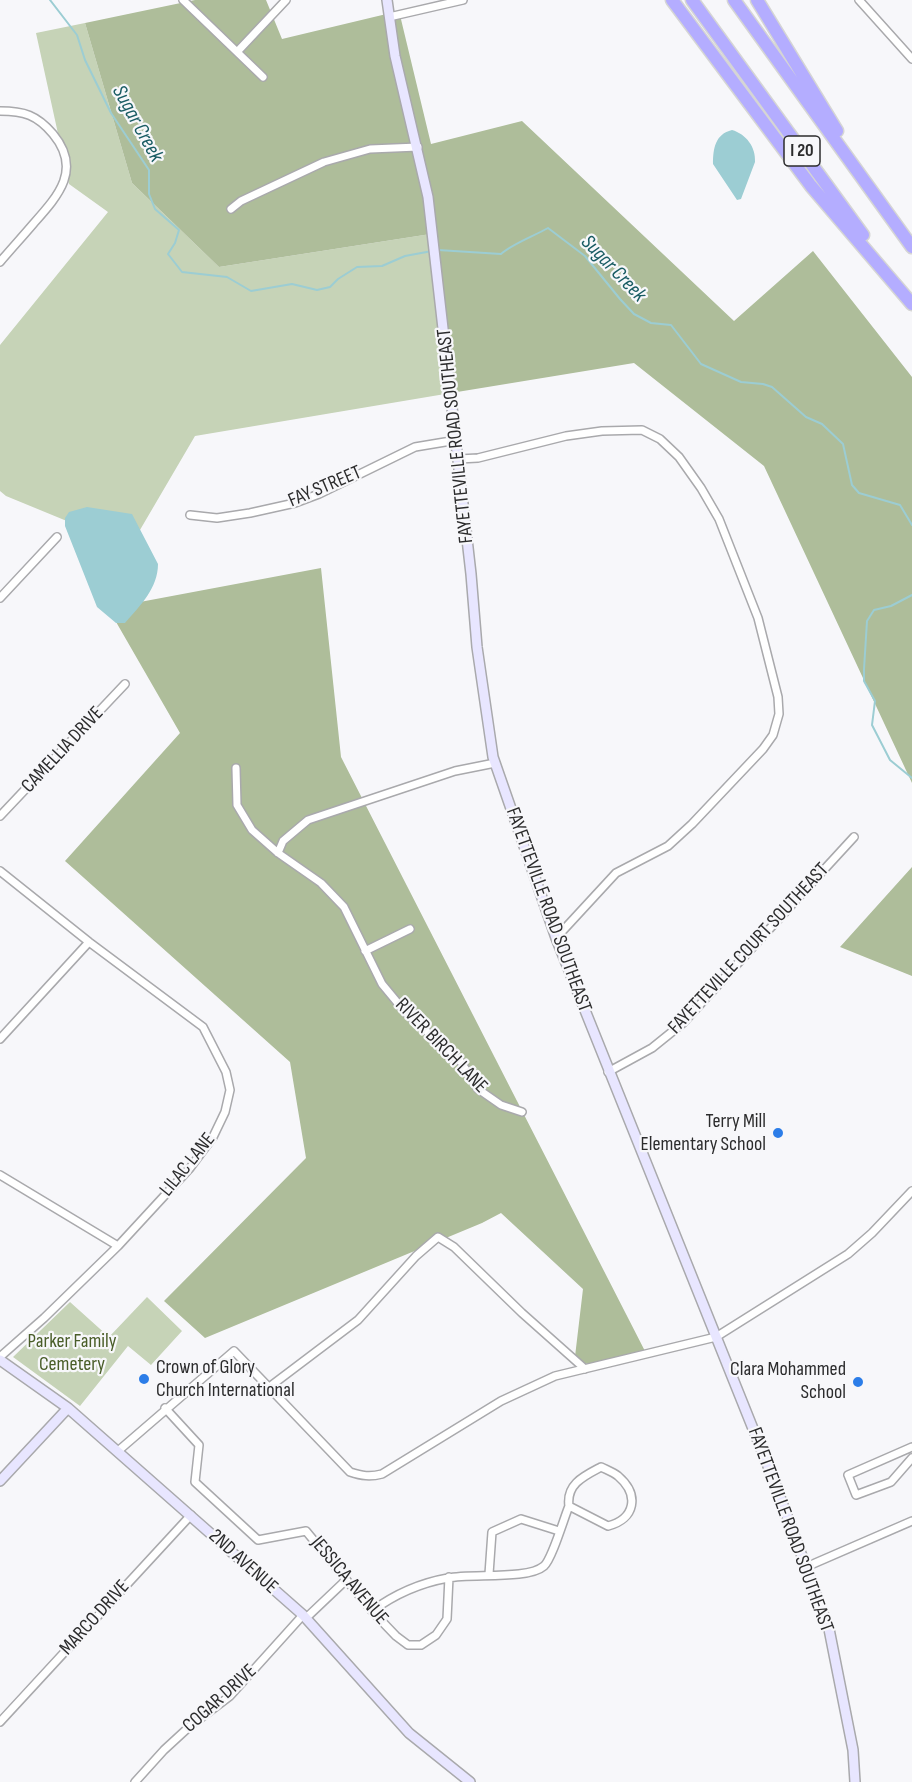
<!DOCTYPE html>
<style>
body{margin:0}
canvas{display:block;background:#f7f7fa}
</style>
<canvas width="912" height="1782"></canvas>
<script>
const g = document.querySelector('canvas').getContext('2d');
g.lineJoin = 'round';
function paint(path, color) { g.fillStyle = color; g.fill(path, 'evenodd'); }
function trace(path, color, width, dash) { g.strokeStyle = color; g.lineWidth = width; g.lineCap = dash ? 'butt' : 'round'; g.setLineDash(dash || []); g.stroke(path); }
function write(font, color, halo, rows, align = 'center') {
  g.font = font + ' "Sofia Sans Condensed",sans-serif'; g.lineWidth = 4.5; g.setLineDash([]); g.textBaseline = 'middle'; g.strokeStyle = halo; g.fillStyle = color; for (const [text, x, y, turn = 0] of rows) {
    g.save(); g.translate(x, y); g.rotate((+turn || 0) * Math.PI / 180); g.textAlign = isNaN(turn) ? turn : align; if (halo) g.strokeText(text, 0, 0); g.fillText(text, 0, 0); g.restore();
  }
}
const green = new Path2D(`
 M85,23L132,183L219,267L437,233L451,393L195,436L130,547L6,496L0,491V345L108,212L69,184L36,33Z
 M147,1297L182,1331L151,1365L128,1346L80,1406L13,1357L70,1302L109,1337Z`);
const forest = new Path2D(`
 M195,0H266L282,39L399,11L431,144L522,121L734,321L813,251L912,377V783L764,466L634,363L451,393L437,233L219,267L132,183L85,23Z
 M321,568L341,757L648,1357L574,1365L583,1289L501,1213L482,1223L205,1338L164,1301L306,1158L290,1062L65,861L180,733L108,608Z
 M912,867V976L840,947Z`);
const water = new Path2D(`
 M732,130C746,134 756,147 755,162L741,199L737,200L713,164C713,149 715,134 732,130Z
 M87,507L132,514L158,564C158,588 140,606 125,623H116L97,607L65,526V518L69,512Z`);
const stream = new Path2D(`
 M50,0L77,35L85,60L111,113L149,170V194L155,209L179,230L175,243L168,254L182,272L227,277L251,291L292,284L317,290L330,287L338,279L357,267L382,266L405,256L432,251
 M438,250L501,254C512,244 534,236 548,228L585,256L620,299L634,314L651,323L671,325L701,364L741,382L763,384L772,387L806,417L822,424L843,444L852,485L859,493L900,505L912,525
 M912,595L891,606L874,610L867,621L864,669V681L875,701L872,725L890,760L912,778`);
const street = new Path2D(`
 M183,0L263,77
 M859,0L912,59
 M389,17L463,0
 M237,52L286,0
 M0,111C24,111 37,115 53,134C82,169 59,195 34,223C23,236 11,249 0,262
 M231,209L241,201L324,162L370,149L418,147
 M459,459L478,458L566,436L602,431L642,430L660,439L679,457L701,488L719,519L758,618L778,697L779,714L773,735L763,749L692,824L668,846L616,873L556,938
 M190,515L217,518L250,513L295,503L319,494L415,447L457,440
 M0,598L57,537
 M236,768L237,805L252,830L278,853L321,883L344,907L382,984L406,1013L461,1062L478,1089L501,1105L522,1112
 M0,816L125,684
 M278,853L283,841L308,820L455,771L495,763
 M0,871L89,942L203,1027L226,1072L230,1090L225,1112L213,1137L190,1168L118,1246L44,1318L0,1357
 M365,951L410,929
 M0,1039L89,942
 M608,1072L652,1048L683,1023L854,837
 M0,1175L118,1246
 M268,1388L358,1320L416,1256L438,1237L454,1247L522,1313L585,1369
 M165,1408L199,1445L195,1482L258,1540L306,1531L372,1611L396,1636L408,1645H421L436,1635L447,1619L449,1577
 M912,1447L848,1475L856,1495L891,1482L912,1458
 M118,1451L234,1351L350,1472C362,1476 370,1477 382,1474L501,1401L555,1376L716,1337L848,1254L872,1233L912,1191
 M806,1567L912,1521
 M489,1574L492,1532L521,1519L559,1531
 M372,1611C395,1594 420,1583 448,1578C471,1573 528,1580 544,1566C552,1559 564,1518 569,1506C566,1484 584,1476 601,1467C607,1470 613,1472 618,1476C640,1495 635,1519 608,1526L569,1506
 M306,1618L346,1580
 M0,1722L191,1515
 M135,1782L164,1750L189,1727L230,1696L303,1615`);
const secondary = new Path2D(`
 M387,0L395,56L428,197L471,574L477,647L493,757L556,938L776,1486L829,1629L853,1750L855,1782
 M0,1360L68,1408L303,1615L409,1733L470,1782
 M0,1481L68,1408`);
const highway = new Path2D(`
 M672,0L811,186L912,304
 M692,0L863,235
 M734,0L912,247
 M757,0L837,131`);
const markers = [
 [778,1133,6,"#2c7de8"],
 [144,1379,6,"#2c7de8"],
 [858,1382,6,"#2c7de8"]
];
const shields = [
 [802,151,36]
];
const shieldNames = [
 ["I 20",802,151]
];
const streetNames = [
 ["FAYETTEVILLE ROAD SOUTHEAST",456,436,-96],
 ["FAY STREET",325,487,-23],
 ["CAMELLIA DRIVE",63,750,-47],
 ["FAYETTEVILLE ROAD SOUTHEAST",548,910,70],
 ["FAYETTEVILLE COURT SOUTHEAST",749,949,-47],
 ["RIVER BIRCH LANE",441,1046,46],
 ["LILAC LANE",188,1165,-51],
 ["FAYETTEVILLE ROAD SOUTHEAST",790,1530,70],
 ["2ND AVENUE",243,1562,42],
 ["JESSICA AVENUE",349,1581,50],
 ["MARCO DRIVE",95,1618,-48],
 ["COGAR DRIVE",220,1699,-42]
];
const poiNames = [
 ["Terry Mill",766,1122],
 ["Elementary School",766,1145],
 ["Crown of Glory",156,1368,"left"],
 ["Church International",156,1391,"left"],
 ["Clara Mohammed",846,1370],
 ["School",846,1393]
];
const parkNames = [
 ["Parker Family",72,1342],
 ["Cemetery",72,1365]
];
const waterNames = [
 ["Sugar Creek",137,124,61],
 ["Sugar Creek",613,269,46]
];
paint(green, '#c6d3b7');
paint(forest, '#aebd9a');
paint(water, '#9ccdd3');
trace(stream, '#9ccdd3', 2);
trace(street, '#a9a9ac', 10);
trace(secondary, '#a9a9ac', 12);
trace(highway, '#d5d5d5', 15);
trace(street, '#fff', 7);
trace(secondary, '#e8e6ff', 9);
trace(highway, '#b4adff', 12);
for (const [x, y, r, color] of markers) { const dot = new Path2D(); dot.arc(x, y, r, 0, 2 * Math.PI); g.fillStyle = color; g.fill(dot); trace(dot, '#f7f7fa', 2); }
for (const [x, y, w] of shields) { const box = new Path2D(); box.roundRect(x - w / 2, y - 15, w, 30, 4.5); g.fillStyle = '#f7f7fa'; g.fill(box); trace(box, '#2c2c2d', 1.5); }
write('bold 18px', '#2c2c2d', null, shieldNames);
write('20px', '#2c2c2d', '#f7f7fa', streetNames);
write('20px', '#2c2c2d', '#f7f7fa', poiNames, 'right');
write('20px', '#495d28', '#f7f7fa', parkNames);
write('italic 21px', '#195c63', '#f7f7fa', waterNames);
</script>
